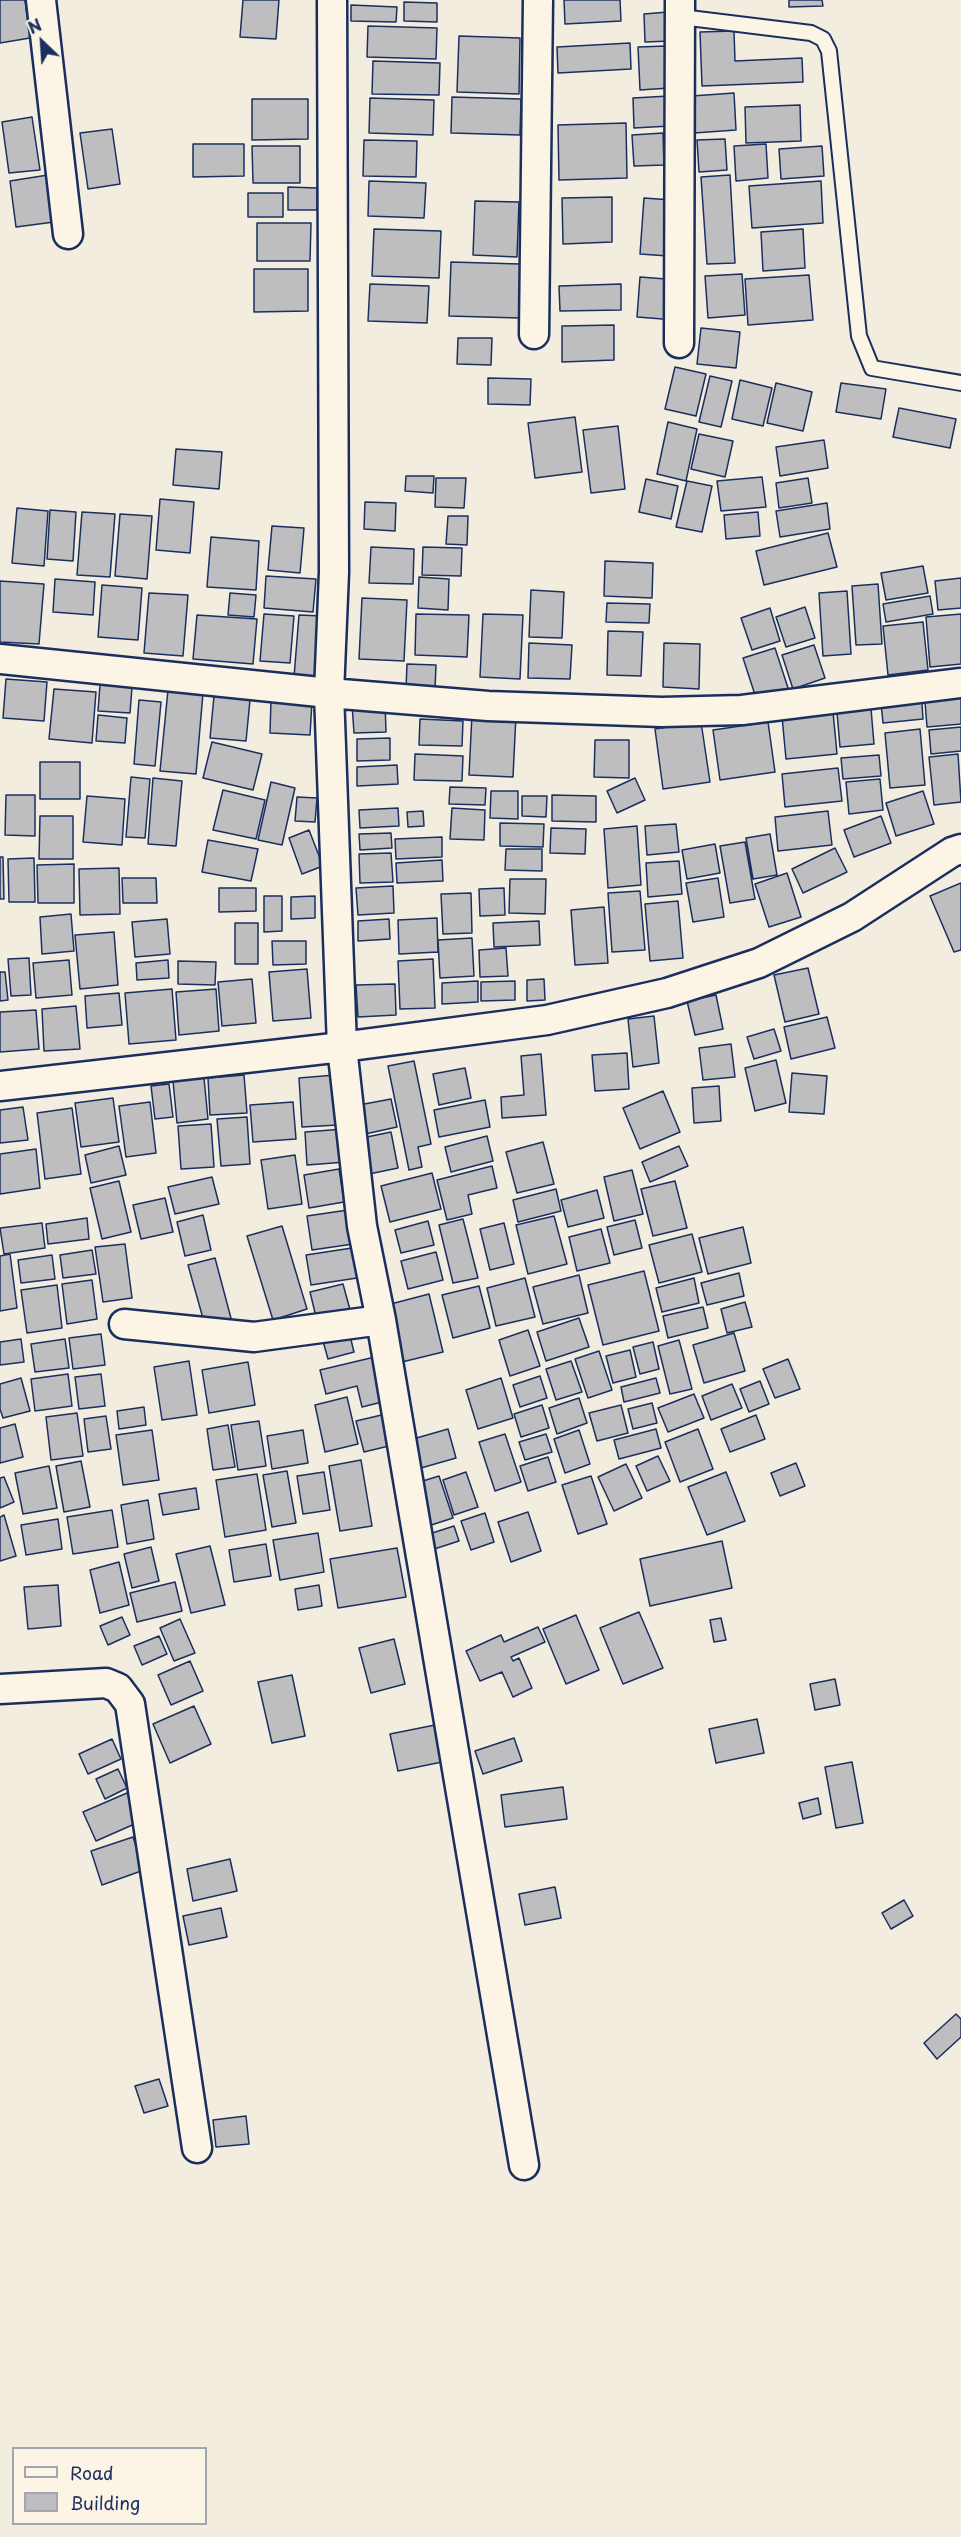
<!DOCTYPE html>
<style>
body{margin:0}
#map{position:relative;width:961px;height:2537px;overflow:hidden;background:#f3ede0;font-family:"Playpen Sans",sans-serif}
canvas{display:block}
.legend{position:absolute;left:12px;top:2447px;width:195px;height:78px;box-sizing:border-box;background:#fcf5e5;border:2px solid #a2a6af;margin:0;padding:8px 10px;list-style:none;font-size:18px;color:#1b2f5e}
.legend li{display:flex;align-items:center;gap:12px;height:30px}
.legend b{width:30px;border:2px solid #a2a6af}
.north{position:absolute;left:12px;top:12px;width:60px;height:60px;-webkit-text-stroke:4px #fcf5e5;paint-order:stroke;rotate:335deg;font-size:16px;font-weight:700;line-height:24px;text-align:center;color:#1b2f5e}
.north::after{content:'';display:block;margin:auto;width:21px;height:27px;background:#1b2f5e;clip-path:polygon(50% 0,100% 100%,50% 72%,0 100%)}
</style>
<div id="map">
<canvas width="961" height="2537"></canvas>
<ul class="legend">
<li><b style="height:8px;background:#fcf5e5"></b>Road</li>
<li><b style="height:16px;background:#bebec0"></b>Building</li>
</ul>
<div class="north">N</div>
</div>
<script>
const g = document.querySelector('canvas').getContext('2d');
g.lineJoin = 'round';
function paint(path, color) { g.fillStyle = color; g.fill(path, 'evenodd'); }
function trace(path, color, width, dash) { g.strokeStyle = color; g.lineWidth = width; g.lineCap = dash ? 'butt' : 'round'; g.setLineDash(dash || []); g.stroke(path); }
const building = new Path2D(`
 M0,0H25L30,38L0,43Z
 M243,0H279L276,39L240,37Z
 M564,0H620L621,21L565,24Z
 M789,0H822L823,6L789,7Z
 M404,2L437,3V22L404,21Z
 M351,5L397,7L396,22L351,21Z
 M668,12L670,41L645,42L644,14Z
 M368,26L437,28L436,59L367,57Z
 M734,31L735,61L802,58L803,82L702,86L700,32Z
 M459,36L520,38L519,94L457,92Z
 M630,43L631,69L558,73L557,47Z
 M667,46L669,88L640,90L638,47Z
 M373,61L440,63L439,95L372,94Z
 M734,93L736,130L694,133L692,96Z
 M669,96L670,126L634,128L633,98Z
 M452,97L521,99L520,135L451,133Z
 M370,98L434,100L433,135L369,133Z
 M252,99H308V139L252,140Z
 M800,105L801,141L746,143L745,107Z
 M32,117L40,170L9,173L2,122Z
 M626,123L627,178L559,180L558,125Z
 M112,129L120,184L88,189L80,133Z
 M663,133L664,165L634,166L632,135Z
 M725,139L727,170L699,172L697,140Z
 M364,140L417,141L416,177L363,176Z
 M193,144H244V176L193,177Z
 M766,144L768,178L736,181L734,146Z
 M252,146H300V183H253Z
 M822,146L824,176L781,179L779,149Z
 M48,175L54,222L16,227L10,181Z
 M730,175L735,263L707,264L701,177Z
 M369,181L426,183L424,218L368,216Z
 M821,181L823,223L752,228L749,186Z
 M288,187L317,188V210H288Z
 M248,193H283V217H248Z
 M612,197V242L563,244L562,198Z
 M644,198L672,200L668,256L640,254Z
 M475,201L519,202L517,257L473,255Z
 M257,223H311L310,261H257Z
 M374,229L441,231L439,278L372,276Z
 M803,229L805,268L763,271L761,232Z
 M451,262L520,264L519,318L449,316Z
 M254,269H308V311L254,312Z
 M742,274L745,315L708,318L705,276Z
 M809,275L813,320L748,325L745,279Z
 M640,277L679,280L675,320L637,317Z
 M370,284L429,286L427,323L368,321Z
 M621,284V310L560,311L559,286Z
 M614,325V360L562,362V326Z
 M701,328L740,332L736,368L697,364Z
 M458,338H492L491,365L457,364Z
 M675,367L706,374L696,416L665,409Z
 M710,376L732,381L721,427L699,422Z
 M488,378L531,379L530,405L488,404Z
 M740,380L772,388L763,426L732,419Z
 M776,383L812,392L803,431L767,423Z
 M841,383L886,389L881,419L836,412Z
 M899,408L956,419L950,448L893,437Z
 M575,417L582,472L535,478L528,423Z
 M668,422L697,429L686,481L657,474Z
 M618,426L625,489L591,493L583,430Z
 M699,434L733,441L725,477L691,469Z
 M824,440L828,468L780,476L776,447Z
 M176,449L222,452L219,489L173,485Z
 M406,476H434L433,493L405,491Z
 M762,477L766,507L721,511L717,481Z
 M436,478H466L464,508L435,507Z
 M808,478L812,503L779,508L776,483Z
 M646,479L678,486L671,519L639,512Z
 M687,481L712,486L702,532L676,527Z
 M160,499L194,502L190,553L156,550Z
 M365,502L396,503L395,531L364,529Z
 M827,503L830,529L780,537L776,511Z
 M17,508L48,511L44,566L12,563Z
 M50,510L76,512L73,561L47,559Z
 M82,512L115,514L110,577L77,575Z
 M758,512L760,536L726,539L724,515Z
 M120,514L152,516L147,579L115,576Z
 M448,516H468L467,545L446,544Z
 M272,526L304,528L300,573L268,570Z
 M828,533L837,567L764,585L756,551Z
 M211,537L259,541L256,590L207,587Z
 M371,547L414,549L413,584L369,583Z
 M423,547L462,548L461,576L422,575Z
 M605,561L653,563L652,598L604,596Z
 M923,566L928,593L886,600L881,573Z
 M266,576L316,579L313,612L264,608Z
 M419,577L449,579L448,610L418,608Z
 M961,578V608L938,610L935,581Z
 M55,579L95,582L93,615L53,612Z
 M0,581L44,584L39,644L0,642Z
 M878,584L882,644L856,645L852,586Z
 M102,585L142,588L138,640L98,637Z
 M531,590L564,592L562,638L529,637Z
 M847,591L851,654L823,656L819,593Z
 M149,593L188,595L183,656L144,653Z
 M230,593L256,595L254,617L228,615Z
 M930,596L933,614L886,622L883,604Z
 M362,598L407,600L404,661L359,659Z
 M607,603L650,604L649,623L606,622Z
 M805,607L815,638L786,647L776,617Z
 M770,608L780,641L752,650L741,618Z
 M264,614L294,616L290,663L260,661Z
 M416,614L469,615L467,657L415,655Z
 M483,614L523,615L520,679L480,677Z
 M961,614V664L930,667L926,617Z
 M197,615L257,619L253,664L193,659Z
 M299,615L321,616L316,678L294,677Z
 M923,622L928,670L888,675L883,626Z
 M608,631L643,632L641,676L607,675Z
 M529,643L572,645L570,679L528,678Z
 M664,643L700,644L699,689L663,687Z
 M814,645L825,678L793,689L782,655Z
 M775,648L790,694L758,704L743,658Z
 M407,664L436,665L435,689L406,688Z
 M6,679L47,682L44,721L3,718Z
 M100,685L132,687L130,713L98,711Z
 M961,687V724L927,727L924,690Z
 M54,689L96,692L92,743L49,739Z
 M921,689L923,719L883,723L880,693Z
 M168,690L203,693L196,774L160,771Z
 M214,696L250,700L246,741L210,738Z
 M870,697L874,744L840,747L836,701Z
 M139,700L161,702L155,766L134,764Z
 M271,700L312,702L310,735L270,733Z
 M832,701L837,754L786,759L781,706Z
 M385,702L386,732L354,733L352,704Z
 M472,714L516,715L513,777L469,775Z
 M98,715L127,718L125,743L96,741Z
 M420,719L463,721L462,746L419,745Z
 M701,722L710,782L663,789L655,729Z
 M768,722L775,772L720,780L713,730Z
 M961,727V751L931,754L929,730Z
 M920,729L925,785L890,788L885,733Z
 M390,738V760L357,761V739Z
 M595,740H629V778L594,777Z
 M212,742L262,754L253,790L203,778Z
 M415,754L463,756L462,781L414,780Z
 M958,754L961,802L934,805L929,757Z
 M879,755L881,776L843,779L841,758Z
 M40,762H80V799H40Z
 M397,765L398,784L357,786V767Z
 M838,768L842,801L785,807L782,774Z
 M131,777L150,779L145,838L126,837Z
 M153,778L182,781L176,846L148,844Z
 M635,778L645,800L617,813L607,791Z
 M880,779L883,810L849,814L846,782Z
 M271,782L295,788L282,845L258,840Z
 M450,787L486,788L485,805L449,804Z
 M223,790L265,800L256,839L213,830Z
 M491,791H518V819L490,818Z
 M923,791L934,824L896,836L886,803Z
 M6,795H35V836L5,835Z
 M552,795L596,796V822L552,821Z
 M87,796L125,799L122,845L83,842Z
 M522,796H547L546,817L522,816Z
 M297,797L317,798L315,822L295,821Z
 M398,808L399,826L360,828L359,810Z
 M452,808L485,810L484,840L450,839Z
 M423,811L424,826L408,827L407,812Z
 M828,811L832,845L778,851L775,817Z
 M40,816H73V859H39Z
 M881,816L891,843L854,857L844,830Z
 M500,823L544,824L543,847L500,846Z
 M676,824L679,852L647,855L645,826Z
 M637,826L641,885L608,888L604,829Z
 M551,828L586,829L585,854L550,853Z
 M309,830L323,866L302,874L289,838Z
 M391,833L392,848L360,850L359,834Z
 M770,834L777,875L753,879L746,838Z
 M442,837V857L396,859L395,839Z
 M208,840L258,849L251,881L202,872Z
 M745,842L755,899L730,903L720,846Z
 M715,844L720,873L687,879L682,850Z
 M835,848L847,872L803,893L792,869Z
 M506,849H542V871L505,870Z
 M391,853L393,882L360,883L359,854Z
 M0,857H3L4,899H0Z
 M34,858L35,902H9L8,859Z
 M442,860L443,881L397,883L396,863Z
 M679,861L682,894L648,897L646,863Z
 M74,864V903H38L37,865Z
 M119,868L120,914L80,915L79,869Z
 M787,873L801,917L769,927L755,884Z
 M122,878H156L157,903H123Z
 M718,878L724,917L693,922L686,883Z
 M510,879H546L545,914L509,913Z
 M961,883V950L954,952L930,896Z
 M393,886L394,913L358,915L356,888Z
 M219,888H256V911L219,912Z
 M504,888L505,915L480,916L479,889Z
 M640,891L645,950L612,952L608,893Z
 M471,893L472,933L443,934L441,894Z
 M264,896H282V931L264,932Z
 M315,896V918L291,919V897Z
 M678,901L683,958L650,961L645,904Z
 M604,907L608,963L575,965L571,910Z
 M71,914L74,951L42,954L40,917Z
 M437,918L438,952L399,954L398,920Z
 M167,919L170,954L135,957L132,922Z
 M389,919L390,939L358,941V921Z
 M539,921L540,945L494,947L493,923Z
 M235,923H258V964H235Z
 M114,932L118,985L80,989L75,935Z
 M472,938L474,976L440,978L438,940Z
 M272,941H306V964L273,965Z
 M506,948L508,976L480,977L479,950Z
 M29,958L31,995L11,996L8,959Z
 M433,959L435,1008L400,1009L398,961Z
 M69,960L72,995L36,998L33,963Z
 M168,960L169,978L137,980L136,963Z
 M178,961L216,962L215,985L178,984Z
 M808,968L819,1014L785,1022L774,975Z
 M307,969L311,1018L273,1021L269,972Z
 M0,972H5L8,1000L0,1001Z
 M252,979L256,1023L222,1026L218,982Z
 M544,979L545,1000L527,1001V980Z
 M478,981V1002L442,1004V983Z
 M515,981V1000L481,1001V982Z
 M395,984L396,1015L358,1017L356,985Z
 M172,989L176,1040L129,1044L125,993Z
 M216,989L219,1031L179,1035L176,992Z
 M119,993L122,1025L87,1028L85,996Z
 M716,995L723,1029L695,1035L687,1001Z
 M76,1006L80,1049L44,1051L42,1009Z
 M36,1010L39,1049L0,1052V1012Z
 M654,1016L659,1063L633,1067L628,1019Z
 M827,1017L835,1048L791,1059L784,1027Z
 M774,1029L781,1051L754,1059L747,1037Z
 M731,1044L735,1077L703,1080L699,1048Z
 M627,1053L629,1089L595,1091L592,1055Z
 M541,1054L546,1115L502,1118L501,1097L524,1095L521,1056Z
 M776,1060L786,1103L755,1111L745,1068Z
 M414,1061L431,1144L418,1147L422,1167L409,1170L388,1066Z
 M465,1068L471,1098L439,1105L433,1074Z
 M792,1073L827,1076L824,1114L789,1112Z
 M244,1075L247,1113L210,1115L208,1078Z
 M335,1075L338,1125L302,1127L299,1078Z
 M204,1078L208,1119L177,1123L173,1081Z
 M169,1084L173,1117L155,1119L151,1086Z
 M719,1086L721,1121L694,1123L692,1088Z
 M663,1091L680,1132L640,1149L623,1108Z
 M113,1098L119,1142L81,1147L75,1103Z
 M391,1099L397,1127L365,1134L359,1105Z
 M485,1100L490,1127L439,1137L434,1110Z
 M150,1102L156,1153L126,1157L119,1106Z
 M293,1102L296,1139L253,1142L250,1105Z
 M23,1107L28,1140L0,1143V1110Z
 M72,1108L81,1174L45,1179L37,1113Z
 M247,1117L250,1164L221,1166L217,1119Z
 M211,1124L214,1167L181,1169L178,1126Z
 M344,1129L346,1162L307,1165L305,1132Z
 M391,1132L398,1168L369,1174L362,1138Z
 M487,1136L493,1161L451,1172L445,1147Z
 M543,1142L554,1184L517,1193L506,1152Z
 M119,1146L126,1175L91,1183L85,1155Z
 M679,1146L688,1166L650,1182L642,1162Z
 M36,1149L40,1188L0,1194V1154Z
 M295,1155L302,1204L268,1209L261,1160Z
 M492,1166L497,1188L468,1195L472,1214L447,1220L437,1180Z
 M339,1169L344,1202L309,1208L304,1175Z
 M632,1170L643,1214L614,1221L604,1177Z
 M432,1173L441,1209L390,1222L381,1186Z
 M212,1177L219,1204L175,1214L168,1187Z
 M119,1181L131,1232L102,1239L90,1188Z
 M675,1181L687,1228L653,1236L641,1189Z
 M556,1189L561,1211L518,1222L513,1200Z
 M597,1190L604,1218L568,1227L561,1200Z
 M165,1198L173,1232L141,1239L133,1205Z
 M348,1210L353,1244L312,1250L307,1216Z
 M203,1215L211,1250L185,1256L177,1222Z
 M554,1216L567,1264L528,1274L516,1225Z
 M87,1218L89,1239L48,1244L46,1224Z
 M463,1219L478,1278L453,1283L439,1225Z
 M635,1220L642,1248L614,1255L607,1227Z
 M428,1221L434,1245L401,1253L395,1230Z
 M42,1223L45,1248L4,1254L0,1228Z
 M504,1223L514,1264L490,1270L480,1229Z
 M282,1226L307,1309L273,1320L247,1236Z
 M743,1227L751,1263L708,1274L699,1238Z
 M601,1229L610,1263L577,1271L569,1237Z
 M692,1234L702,1272L659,1283L649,1245Z
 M125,1244L132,1298L103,1302L95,1247Z
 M352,1248L357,1278L311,1285L306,1255Z
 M92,1250L96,1274L63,1278L60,1255Z
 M436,1252L443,1280L408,1289L401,1261Z
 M10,1254L17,1308L0,1311V1256Z
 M52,1255L55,1279L21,1283L18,1260Z
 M215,1258L232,1322L206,1329L188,1265Z
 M644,1271L659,1331L603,1345L588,1285Z
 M739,1273L744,1296L707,1305L701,1283Z
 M579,1275L588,1313L543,1324L533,1287Z
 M525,1278L535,1317L496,1326L487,1288Z
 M694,1278L699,1303L662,1312L656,1288Z
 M92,1280L97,1319L67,1324L62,1284Z
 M343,1284L352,1317L318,1325L310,1292Z
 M57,1285L62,1328L27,1333L21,1290Z
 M479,1286L490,1328L453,1338L442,1295Z
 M429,1294L443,1352L402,1362L387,1305Z
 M745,1302L752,1327L727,1333L721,1309Z
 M703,1307L708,1328L668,1338L663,1316Z
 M579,1318L589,1347L546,1361L537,1332Z
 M348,1328L354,1352L328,1359L321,1334Z
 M528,1330L540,1366L510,1376L499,1340Z
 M734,1333L745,1371L704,1383L693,1345Z
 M101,1334L105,1365L73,1369L69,1338Z
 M21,1339L24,1362L0,1365V1342Z
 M65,1339L69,1368L35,1372L31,1344Z
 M679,1340L692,1389L670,1394L658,1346Z
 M653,1342L659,1369L640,1374L633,1347Z
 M630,1350L636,1377L613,1383L606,1356Z
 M599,1351L612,1390L588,1398L575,1359Z
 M379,1356L390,1400L362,1407L357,1386L326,1394L320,1370Z
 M788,1359L800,1389L775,1398L763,1369Z
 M189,1361L197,1415L162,1420L154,1367Z
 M571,1361L582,1392L556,1400L546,1369Z
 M248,1362L255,1405L209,1413L202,1370Z
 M68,1374L72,1406L35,1411L31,1379Z
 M101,1374L105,1406L79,1409L75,1377Z
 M540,1376L547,1398L520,1407L513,1385Z
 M21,1378L30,1411L3,1418L0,1409V1384Z
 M501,1378L513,1418L478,1429L466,1390Z
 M656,1378L660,1393L624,1402L621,1387Z
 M760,1381L769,1404L749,1412L740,1389Z
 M732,1384L742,1408L711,1420L702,1396Z
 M694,1394L704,1418L668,1432L658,1408Z
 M347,1397L358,1444L325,1452L315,1405Z
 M579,1398L587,1423L557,1434L549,1408Z
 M652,1403L657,1423L633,1429L628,1409Z
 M542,1405L549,1428L521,1437L514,1414Z
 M621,1405L628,1433L597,1441L589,1413Z
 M144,1407L146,1425L119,1429L117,1411Z
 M77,1413L83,1456L51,1460L46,1417Z
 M390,1413L397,1444L364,1452L356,1421Z
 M756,1415L765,1439L730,1452L721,1429Z
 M106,1416L111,1449L88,1452L84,1419Z
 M259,1421L266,1466L238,1470L231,1425Z
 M15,1424L23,1457L0,1463V1428Z
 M228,1425L235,1467L213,1470L207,1429Z
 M448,1429L456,1458L421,1468L413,1439Z
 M656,1429L661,1448L619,1459L614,1440Z
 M698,1429L713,1469L680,1482L665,1442Z
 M152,1430L159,1480L123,1485L116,1435Z
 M303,1430L308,1463L272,1469L267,1436Z
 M579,1430L590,1464L565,1473L554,1439Z
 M505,1434L521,1482L495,1491L479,1442Z
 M546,1434L552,1452L525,1460L519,1442Z
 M658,1456L670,1481L647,1491L636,1466Z
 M548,1457L556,1482L528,1491L520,1466Z
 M361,1460L372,1526L340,1531L329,1466Z
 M81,1461L90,1507L64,1512L56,1466Z
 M796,1463L805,1486L780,1496L771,1473Z
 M626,1464L642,1498L614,1511L598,1477Z
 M49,1466L57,1508L23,1514L15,1473Z
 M287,1471L296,1523L272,1527L263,1475Z
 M324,1472L330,1510L303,1514L297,1476Z
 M466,1472L478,1507L454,1515L443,1480Z
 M726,1472L745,1521L707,1535L688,1487Z
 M257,1474L266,1530L225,1537L216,1480Z
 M439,1476L453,1518L425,1527L410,1485Z
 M591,1476L607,1524L578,1534L562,1485Z
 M4,1477L14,1502L0,1508V1478Z
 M196,1488L199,1509L163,1515L159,1494Z
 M148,1500L154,1539L127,1544L121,1505Z
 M112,1510L118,1547L73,1554L67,1517Z
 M528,1512L541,1551L511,1562L498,1522Z
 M485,1513L494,1542L471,1550L461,1521Z
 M4,1515L16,1556L0,1561V1517Z
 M58,1519L62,1549L26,1555L21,1525Z
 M454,1526L459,1541L431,1550L426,1535Z
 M318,1533L324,1572L280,1580L273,1540Z
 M722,1541L732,1588L650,1606L640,1559Z
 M266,1544L271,1576L234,1582L229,1550Z
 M210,1546L225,1605L191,1613L176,1554Z
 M151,1547L159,1581L132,1588L124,1554Z
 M397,1548L406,1597L338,1608L330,1559Z
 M119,1562L129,1605L100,1613L90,1570Z
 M175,1582L182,1611L137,1622L130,1593Z
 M58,1585L61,1626L28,1629L24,1587Z
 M319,1585L322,1606L298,1610L295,1589Z
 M639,1612L663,1668L623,1684L600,1628Z
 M576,1615L599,1670L566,1684L543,1629Z
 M122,1617L130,1635L108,1645L100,1626Z
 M721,1618L726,1640L714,1642L710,1620Z
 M180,1619L195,1653L174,1661L160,1628Z
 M538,1627L545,1642L511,1657L513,1661L519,1658L532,1688L513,1697L502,1672L480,1681L466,1651L501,1635L504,1642Z
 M159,1636L167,1654L142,1665L134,1646Z
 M394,1639L405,1684L371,1693L359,1648Z
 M190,1661L203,1691L171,1705L158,1675Z
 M292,1675L305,1736L272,1743L258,1682Z
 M835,1679L840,1705L815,1710L810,1684Z
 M194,1706L211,1744L170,1763L153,1724Z
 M757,1719L764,1753L716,1763L709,1729Z
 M435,1725L442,1762L398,1771L390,1734Z
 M514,1738L522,1761L483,1774L475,1751Z
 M112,1739L121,1759L88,1774L79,1754Z
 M852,1762L863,1823L836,1828L825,1767Z
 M118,1769L127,1788L105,1799L96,1779Z
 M563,1787L567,1819L505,1827L501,1795Z
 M127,1793L139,1822L96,1841L83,1812Z
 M818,1798L821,1814L803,1819L799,1803Z
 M133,1837L144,1870L102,1885L91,1851Z
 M230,1859L237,1891L193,1901L187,1869Z
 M555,1887L561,1918L525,1925L519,1894Z
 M904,1900L913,1916L891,1929L882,1913Z
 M221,1908L227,1937L189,1945L183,1916Z
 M956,2014L961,2019V2037L937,2059L924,2043Z
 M159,2079L168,2106L144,2113L135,2086Z
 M246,2116L249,2144L216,2147L213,2120Z`);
const service = new Path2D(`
 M681,17L811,33L823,39L829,51L859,336L872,368L961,383`);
const minor = new Path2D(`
 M41,0L68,234
 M534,334L538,0
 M679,343L680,0
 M0,659L329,693L488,706L662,712L742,710L961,683
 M0,1086L342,1047L547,1020L667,993L759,963L852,917L952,852L961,849
 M381,1320L524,2165
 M124,1324L254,1337L381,1320L362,1226L342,1047L329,693L334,572L332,0
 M0,1689L106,1683L118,1688L130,1704L197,2148`);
paint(building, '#bebec0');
trace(building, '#1b2f5e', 1.5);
trace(service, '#1b2f5e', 18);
trace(minor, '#1b2f5e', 33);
trace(service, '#fcf5e5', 14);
trace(minor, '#fcf5e5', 28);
</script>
